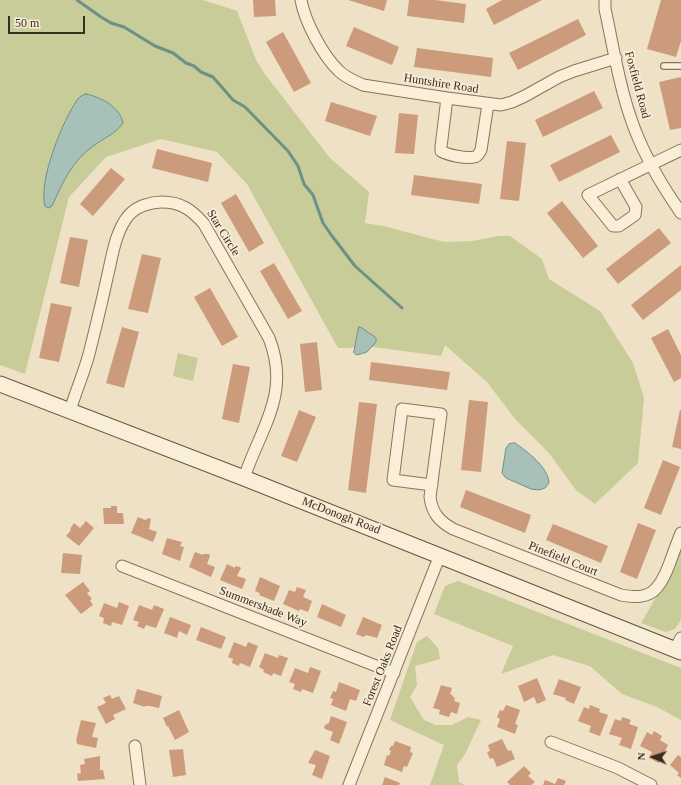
<!DOCTYPE html>
<style>
body{margin:0}
#map{position:relative;width:681px;height:785px;overflow:hidden;background:#eee1c5;font-family:Georgia,serif}
canvas{display:block}
.north{position:absolute;left:633px;top:737px;width:40px;height:40px;-webkit-text-stroke:3px #f6ebd4;paint-order:stroke;rotate:273deg;font-size:11px;font-weight:700;line-height:16px;text-align:center;color:#392b1f}
.north::after{content:'';display:block;margin:auto;width:14px;height:18px;background:#392b1f;clip-path:polygon(50% 0,100% 100%,50% 72%,0 100%)}
.scale{position:absolute;left:8px;top:16px;width:77px;height:18px;box-sizing:border-box;border:2px solid #392b1f;border-top:0;padding-left:5px;font-size:12px;line-height:14px;white-space:nowrap;color:#392b1f;-webkit-text-stroke:3px #f6ebd4;paint-order:stroke}
</style>
<div id="map">
<canvas width="681" height="785"></canvas>
<div class="north">N</div>
<div class="scale">50 m</div>
</div>
<script>
const g = document.querySelector('canvas').getContext('2d');
g.lineJoin = 'round';
function paint(path, color) { g.fillStyle = color; g.fill(path, 'evenodd'); }
function trace(path, color, width, dash) { g.strokeStyle = color; g.lineWidth = width; g.lineCap = dash ? 'butt' : 'round'; g.setLineDash(dash || []); g.stroke(path); }
function write(font, color, halo, rows, align = 'center') {
  g.font = font + ' Georgia,serif'; g.lineWidth = 4; g.setLineDash([]); g.textBaseline = 'middle'; g.strokeStyle = halo; g.fillStyle = color; for (const [text, x, y, turn = 0] of rows) {
    g.save(); g.translate(x, y); g.rotate((+turn || 0) * Math.PI / 180); g.textAlign = isNaN(turn) ? turn : align; if (halo) g.strokeText(text, 0, 0); g.fillText(text, 0, 0); g.restore();
  }
}
const green = new Path2D(`
 M0,0H203L237,11L256,60L264,73L330,158L369,192L365,223L383,226L444,242L472,241L498,236H510L542,259L549,279L600,311L633,363L644,398L638,463L595,504L576,490L549,453L516,420L487,382L445,345L441,356L366,346L348,348H338L247,184L217,152L161,139L106,157L69,197L25,374L0,365Z
 M178,353L198,358L193,381L173,376Z
 M681,545V620L675,629L666,632L641,623L659,592Z
 M458,581L681,668V720L657,707L622,694L590,666L553,655L501,674L513,646L434,614L445,586Z
 M427,636L438,648L440,659L415,666L417,685L410,697L424,720L436,725H452L468,717L481,720L465,754L457,765L459,782L465,785H430L444,745L390,720L417,642Z`);
const water = new Path2D(`
 M86,94C101,97 120,107 123,123C115,135 103,138 92,147C72,161 62,184 52,206L49,208L45,206C38,181 63,119 78,99C80,96 83,95 86,94Z
 M359,327L362,328L376,338V342L367,352L357,355L354,353Z
 M515,443C528,452 548,467 549,483L545,488L539,490L531,489L506,478L502,473L506,448L509,444Z`);
const stream = new Path2D(`
 M77,0L101,17L111,23L124,27L155,46L173,53L186,63L194,66L201,72L213,77L233,100L245,107L288,151L298,166L304,184L313,195L323,223L332,236L355,266L402,308`);
const building = new Path2D(`
 M253,0H275L276,16L254,17Z
 M348,0H387L384,11Z
 M409,0H435L466,4L464,23L407,16Z
 M502,0H542L494,25L486,9Z
 M661,0H681V41L676,57L647,49Z
 M578,19L586,35L518,70L509,53Z
 M354,27L399,47L392,65L346,46Z
 M283,32L311,83L294,92L266,42Z
 M417,48L493,58L491,77L414,67Z
 M681,77V128L670,130L659,82Z
 M594,91L603,108L543,137L535,120Z
 M331,102L377,116L370,136L325,121Z
 M399,113L418,115L414,154L395,153Z
 M611,135L620,152L559,182L550,165Z
 M507,141L526,143L519,201L500,199Z
 M157,149L212,163L208,182L152,168Z
 M111,168L125,179L93,216L80,204Z
 M414,175L482,184L479,204L411,195Z
 M236,194L264,243L249,252L221,203Z
 M562,201L598,246L583,258L547,213Z
 M659,228L671,243L618,284L606,269Z
 M70,237L88,240L79,287L60,283Z
 M142,254L161,258L148,313L128,309Z
 M274,263L302,311L288,319L260,271Z
 M681,265V290L643,320L631,305Z
 M210,288L238,337L222,346L194,297Z
 M51,303L72,307L59,362L39,358Z
 M122,327L139,332L124,388L106,383Z
 M668,329L681,355V378L674,382L651,338Z
 M317,342L322,390L305,392L300,344Z
 M371,362L450,372L447,390L369,380Z
 M233,364L250,367L239,423L222,419Z
 M469,400L488,402L481,472L461,470Z
 M359,402L377,404L366,493L348,490Z
 M299,410L316,417L297,462L281,456Z
 M680,410H681V449L672,447Z
 M663,460L680,467L661,515L644,508Z
 M466,490L531,515L525,533L460,507Z
 M111,506H117V513H123L124,524H104L103,508H111Z
 M138,517L145,520L149,518L151,519L149,529L157,532L153,542L131,533Z
 M86,521L94,528L79,546L66,536L71,530L70,529L74,523L80,528Z
 M638,523L656,530L637,579L620,572Z
 M553,524L608,546L601,563L546,540Z
 M167,538L182,542L180,546L184,547L180,561L162,554Z
 M195,552L203,555V554H209L210,556L207,564L215,567L211,577L189,567Z
 M63,553L82,555L80,574L61,573Z
 M227,564L235,568V566L240,567L241,568L237,576L246,579L242,589L220,580Z
 M260,577L280,586L274,601L259,595L260,593L255,591Z
 M83,582L90,591L87,593L92,599L90,600L93,605L81,614L65,595Z
 M297,587L306,590L303,597L312,601L308,612L300,609L299,611L283,604L289,590L295,592Z
 M119,602L129,606L122,625L112,622L111,626L103,623L104,618L99,616L104,603L117,608Z
 M322,604L346,615L341,627L317,617Z
 M139,605L152,610L154,605L164,609L156,628L146,625L144,629L137,626L139,622L133,620Z
 M170,617L191,625L187,635L179,631L177,638L164,633Z
 M363,617L382,625L377,638L366,635L364,637L356,634Z
 M201,627L226,637L221,649L196,640Z
 M234,642L246,647L248,642L258,646L250,667L240,663L239,666L232,663L233,659L228,657Z
 M265,653L278,658L279,655L288,658L281,676L273,673L272,676L263,672L264,670L259,667Z
 M310,667L321,671L313,693L302,689L301,692L293,689L295,684L289,682L295,668L308,673Z
 M537,678L546,700L537,704L534,697L524,702L518,686Z
 M559,679L581,687L574,704L565,700L566,698L553,694Z
 M339,682L360,690L356,701L350,699L346,711L331,705L333,699L330,698L333,691L336,692Z
 M441,685L452,688L450,694L452,695L455,699L454,701L460,703L457,714L451,712L449,717L439,714L440,710L433,708Z
 M137,689L162,696L159,708L150,706H145V707L133,703Z
 M110,695L112,699L119,696L126,709L113,715L115,719L106,724L97,707L106,703L103,698Z
 M506,705L520,710L515,724L518,725L515,734L497,727L500,719L497,717L500,710L503,711Z
 M590,705L600,709L599,712L608,715L600,736L589,732L591,726L578,721L584,707L589,709Z
 M179,710L189,732L175,740L168,726L167,727L163,718Z
 M331,716L347,722L339,744L330,740L333,732L325,729L324,727L325,725L329,723Z
 M622,717L631,720L629,724L638,727L631,749L619,745L622,738L609,734L615,719L621,721Z
 M81,720L96,723L92,737L98,738L96,748L77,744V742L76,741Z
 M654,731L662,736L660,740L668,745L659,763L649,758L652,752L640,746L647,732L652,735Z
 M502,739L508,751L511,750L515,759L497,767L493,758L490,759L487,752L490,751L488,745Z
 M395,741L411,747L410,752L413,753L407,767L404,766L402,772L384,765L387,755L389,756L391,751L389,750L391,746H393Z
 M183,749L186,775L173,777L169,750Z
 M315,750L330,756L322,779L312,775L316,765L308,763Z
 M678,755L681,757V778L677,775L679,773L670,765Z
 M100,756V770H103L105,779L78,781L77,774L81,773L80,765L85,764L84,759Z
 M524,766L531,773L528,776L535,782L531,785H510L507,782Z
 M385,777L400,783L399,785H382Z
 M558,778L566,781L564,785H543L545,780L555,784Z`);
const lane = new Path2D(`
 M664,66H681`);
const street = new Path2D(`
 M301,0C305,22 323,56 339,71C346,78 355,81 363,85L447,98L501,105L512,102L525,96L559,77L574,71L616,58
 M605,0V9C613,45 618,81 630,116C641,150 660,183 681,213
 M447,98L441,147V151C447,155 467,159 474,157C478,157 479,153 481,150L488,104
 M620,179L636,207L635,215L619,226H613L588,195L681,150
 M70,411C76,390 85,371 90,350C96,326 102,302 107,278C112,258 115,231 129,215C137,206 151,202 162,202C181,202 192,210 204,224L269,338C291,394 261,427 244,478
 M432,485L393,480L402,409L441,414L430,497C432,513 439,521 453,529L621,595C650,601 659,591 669,565C673,554 677,543 681,533
 M122,566L394,673
 M675,649L681,638
 M551,742L618,768L651,785
 M135,746L140,785
 M349,785L440,555`);
const secondary = new Path2D(`
 M0,384L244,478L681,652`);
const streetNames = [
 ["Huntshire Road",441,84,9],
 ["Foxfield Road",637,85,75],
 ["Star Circle",223,233,58],
 ["McDonogh Road",341,516,21],
 ["Pinefield Court",563,559,22],
 ["Summershade Way",263,607,21],
 ["Forest Oaks Road",383,666,-68]
];
paint(green, '#c7cc99');
paint(water, '#a7c1b9');
trace(water, '#6d9087', 1);
trace(stream, '#6d9087', 3);
paint(building, '#cc9b7b');
trace(lane, '#89735b', 8);
trace(street, '#89735b', 13);
trace(secondary, '#6b543e', 17);
trace(lane, '#f9efd8', 5.5);
trace(street, '#f9efd8', 11);
trace(secondary, '#f9efd8', 15);
write('12px', '#392b1f', '#f6ebd4', streetNames);
</script>
